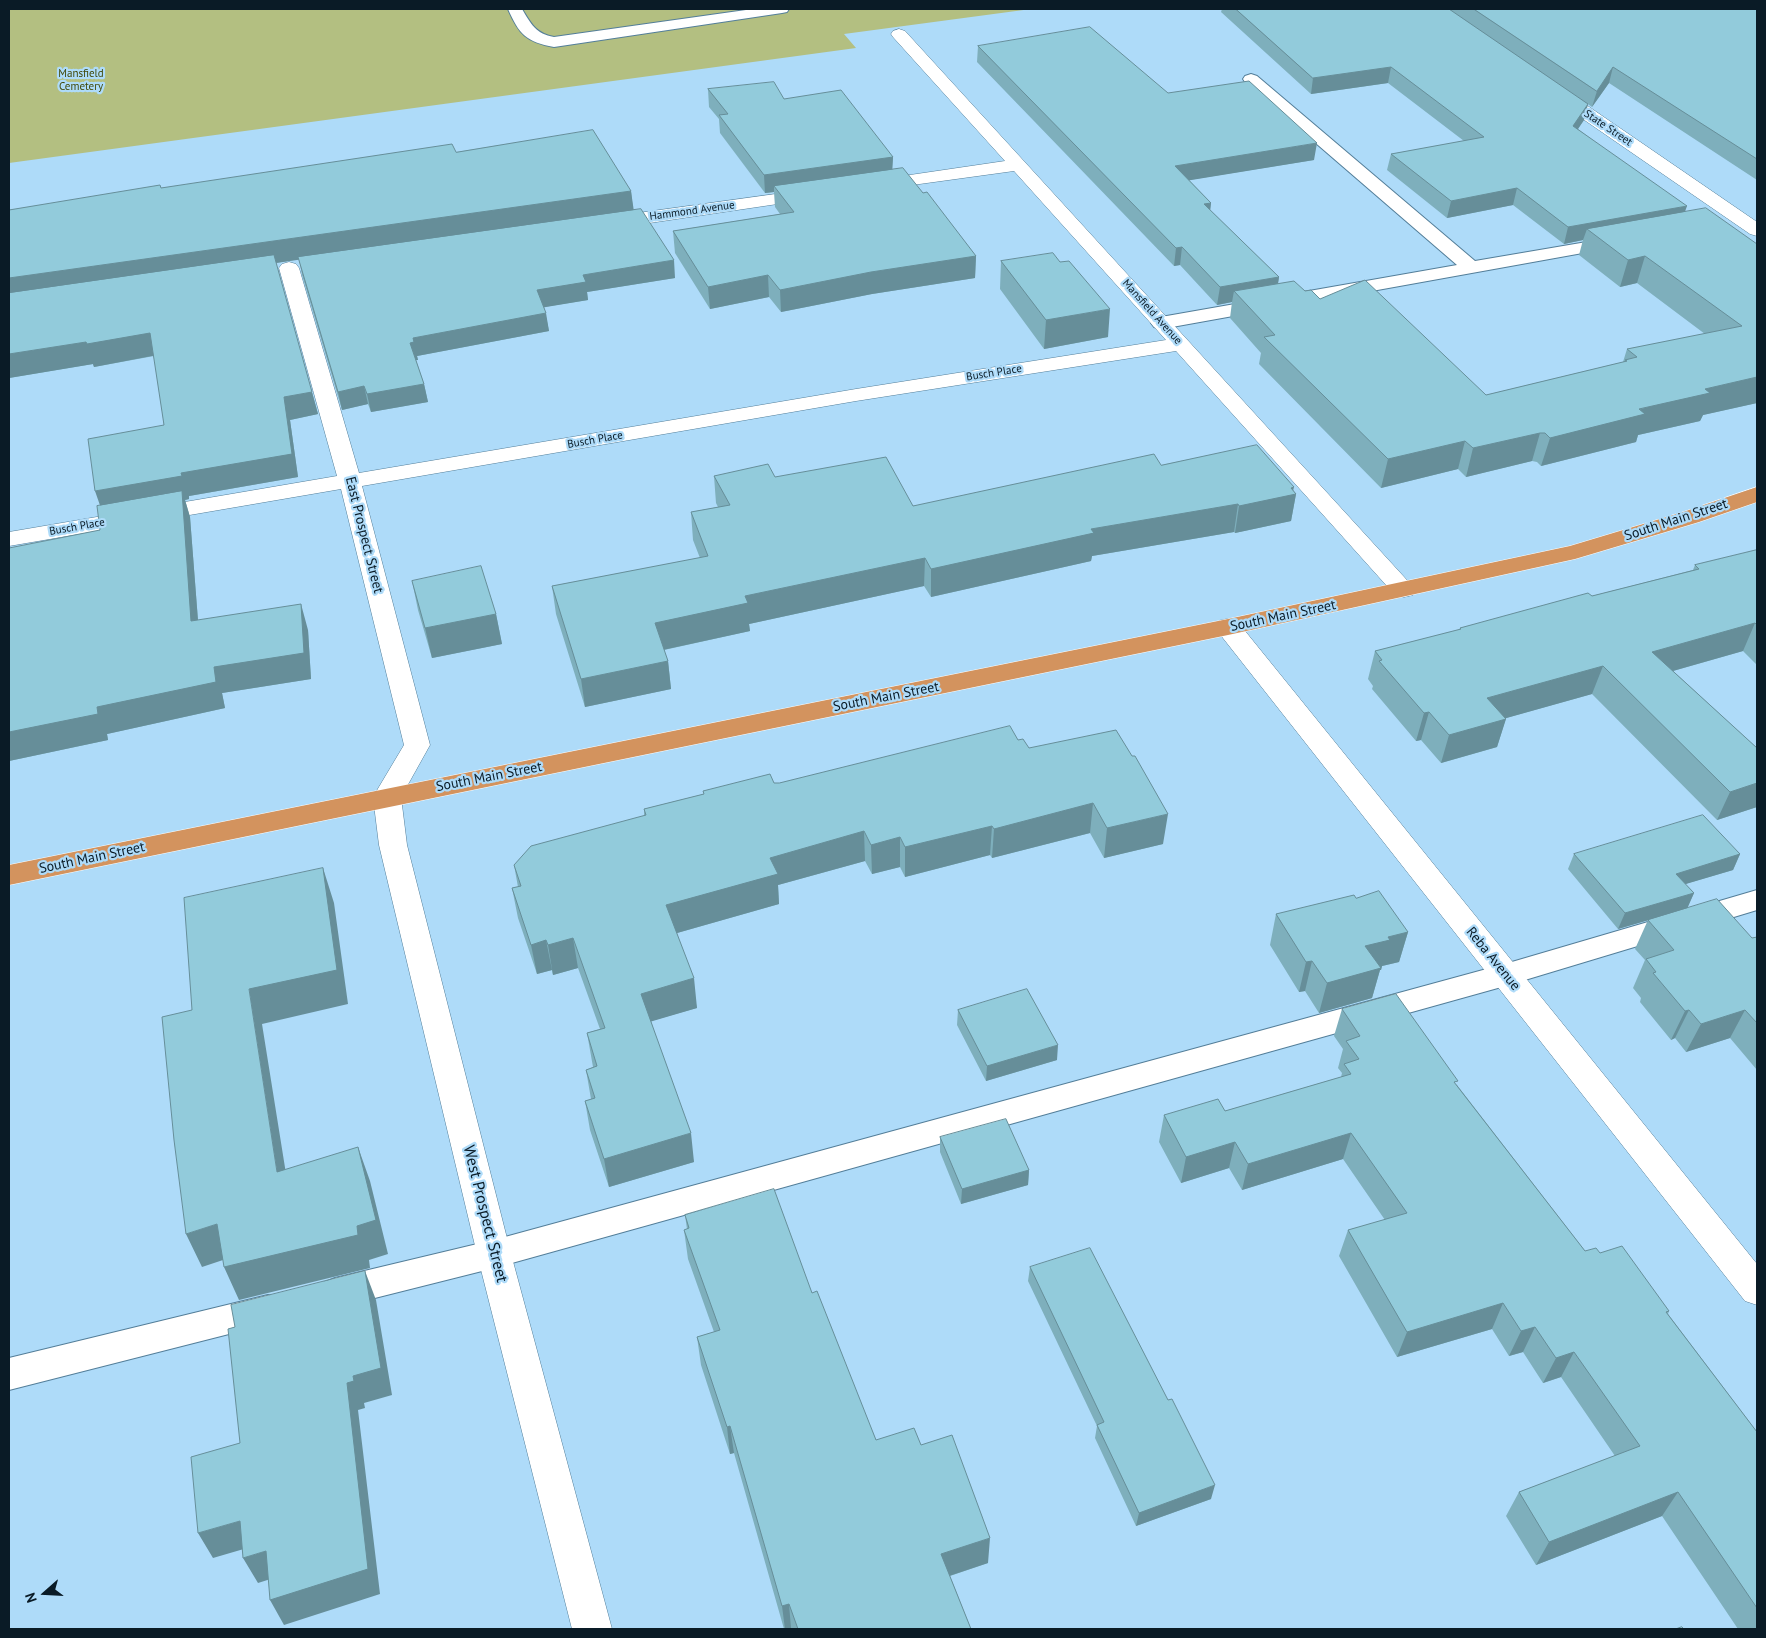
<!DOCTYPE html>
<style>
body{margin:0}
#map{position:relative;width:1766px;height:1638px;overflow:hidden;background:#aedbf9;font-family:"PT Sans",sans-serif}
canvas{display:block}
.frame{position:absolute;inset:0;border:10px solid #0a1b26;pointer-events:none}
.north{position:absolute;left:20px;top:1568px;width:50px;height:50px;-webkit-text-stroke:4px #aedbf9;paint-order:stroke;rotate:251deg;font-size:14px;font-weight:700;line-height:20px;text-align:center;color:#0a1b26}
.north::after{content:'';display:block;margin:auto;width:18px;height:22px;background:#0a1b26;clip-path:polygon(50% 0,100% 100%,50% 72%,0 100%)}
</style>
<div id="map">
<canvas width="1766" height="1638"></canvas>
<div class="frame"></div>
<div class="north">N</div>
</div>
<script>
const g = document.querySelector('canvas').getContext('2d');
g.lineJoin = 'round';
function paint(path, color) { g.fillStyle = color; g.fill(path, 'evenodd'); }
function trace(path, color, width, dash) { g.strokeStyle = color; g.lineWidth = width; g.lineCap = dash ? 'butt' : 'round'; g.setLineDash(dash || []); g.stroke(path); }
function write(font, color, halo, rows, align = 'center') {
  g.font = font + ' "PT Sans",sans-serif'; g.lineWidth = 4.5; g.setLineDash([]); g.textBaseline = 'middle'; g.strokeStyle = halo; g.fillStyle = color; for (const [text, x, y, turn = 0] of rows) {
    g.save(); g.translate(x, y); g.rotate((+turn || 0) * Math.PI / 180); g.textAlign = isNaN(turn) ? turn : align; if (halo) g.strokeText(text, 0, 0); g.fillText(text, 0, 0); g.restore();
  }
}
const green = new Path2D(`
 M9,9H1031L844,34L856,48L9,163Z`);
const service = new Path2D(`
 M508,9H522C531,24 536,34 554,37L753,9H789L787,12L782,13L554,47C526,42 519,34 508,9Z
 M1251,74L1257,76L1475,261L1616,237L1622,238L1625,242L1622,246L1616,247L1161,329L1154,327L1151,323L1154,319L1161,317L1457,265L1245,82L1243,79L1245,76Z
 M1757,890V910L1505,986L494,1268L335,1308L323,1303L319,1293L323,1283L335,1278L494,1240L1505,964Z
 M268,1295L280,1299L285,1310L280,1321L9,1390V1358Z`);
const minor = new Path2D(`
 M899,29L905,31L1416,590L1413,595L1404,597L1395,595L1176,351L856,401L362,486L430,745L401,797L407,845L511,1254L612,1629H572L477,1254L379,845L373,797L404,745L341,489L9,546V532L337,476L279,268L282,264L289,262L296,264L299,268L359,473L856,389L1166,340L1014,171L876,190L870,189L867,185L870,181L876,180L1005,161L893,37L891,34L893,31Z
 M1554,86L1560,87L1757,222V236L1750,234L1548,95L1546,91L1548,87Z
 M812,189L818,190L821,194L818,198L609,229L602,227L600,223L602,219L609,217Z
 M1228,619L1237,621L1757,1264V1305L1745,1301L1219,633L1216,627L1219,621Z`);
const trunk = new Path2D(`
 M1757,487V502L1699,522L1575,559L1228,635L9,885V865L1228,619L1570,546L1683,512Z`);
const wall = new Path2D(`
 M1222,9H1757V180L1609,83L1592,107L1588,104L1584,120L1578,129L1685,211L1757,244V403L1703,415L1700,421L1638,435L1636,442L1541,466L1537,462L1532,461L1466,477L1458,469L1381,488L1259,364L1261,353L1230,318L1232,302L1217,305L1180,265L1174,266L977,62L978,46L1168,93L1314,160L1189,180L1211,203L1210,210L1279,277L1278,284L1305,291L1320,299L1486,395L1623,362L1627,349L1705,334L1637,283L1620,287L1579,255L1583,240L1564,244L1513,205L1447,218L1387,170L1391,154L1464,141L1388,83L1311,94L1221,12Z
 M708,89L784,99L893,157L892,169L923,193L976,256L975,278L872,294L781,312L769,297L710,309L675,253L673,231L780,214L775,207L774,192L765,193L720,133L719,119L709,107Z
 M456,152L631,191L633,210L675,278L587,292L588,300L544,307L549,331L417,356L418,360H416L424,384L428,402L371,412L368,404L342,410L302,275L299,259L276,263L318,414L290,420L298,477L189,496V499L185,500L190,517L198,620L308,630L311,679L222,693L225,708L107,734L108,740L9,761L100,530V505L164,425L154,356L94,367L93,364L9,378V210L161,188Z
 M1001,261L1108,337L1044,349L1000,289Z
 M1161,465L1293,490L1296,494L1291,521L1235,533L1234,532L1092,556L1091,561L931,597L924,586L749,624L750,631L664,650L668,661L671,689L585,707L556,614L552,586L700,558L693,540L691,512L718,507L716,503L714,476L775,477L913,506Z
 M1757,550V665L1743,651L1673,671L1757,748V807L1717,820L1592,694L1506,718L1497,747L1441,763L1421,740L1416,741L1372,689L1373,686L1368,679L1375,651L1459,630L1460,628L1592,596L1693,570L1695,565Z
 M412,581L496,614L502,644L432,658L418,610Z
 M1018,740L1163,844L1104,858L1090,833L992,858L990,855L905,877L900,867L872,874L865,861L778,885L779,904L677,933L697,1008L651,1021L694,1162L609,1187L590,1130L585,1101L591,1099L586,1070L593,1067L587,1033L600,1029L578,968L553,975L552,970L537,974L518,918L512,888L518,887L514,865L644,816V809L704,794L703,791L779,783Z
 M1574,854H1740L1733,870L1685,884L1694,893L1687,908L1752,938L1757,937V1070L1730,1038L1686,1052L1675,1038L1671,1040L1640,1002L1641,998L1633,988L1645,960L1635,949L1648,920L1618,929L1568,869Z
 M1356,898L1408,932L1399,962L1382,966L1381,970H1380L1372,998L1319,1013L1305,991L1299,992L1270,945L1276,914Z
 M1342,1009L1457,1085L1585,1251L1600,1253L1669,1311L1668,1314L1757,1432V1629H1738L1662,1516L1536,1565L1506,1516L1519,1492L1615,1456L1561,1377L1543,1383L1523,1352L1509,1356L1492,1329L1397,1357L1339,1256L1348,1230L1385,1220L1343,1159L1242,1190L1229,1168L1181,1183L1159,1142L1164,1115L1225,1111L1341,1077L1342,1073L1338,1068L1343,1049L1334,1036Z
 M958,1010L1057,1060L986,1081L957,1025Z
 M940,1137L1029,1170L1028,1185L961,1204L940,1152Z
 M685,1215L812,1293L876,1440L921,1445L988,1563L950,1576L971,1629H792L791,1628L784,1629L734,1453L730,1454L701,1365L697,1337L714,1332L688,1259L684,1230L687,1229Z
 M1030,1267L1211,1499L1136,1526L1095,1438L1097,1426L1028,1281Z`);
const shadedWall = new Path2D(`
 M1391,67L1388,83L1311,94L1313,78Z
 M1613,67L1609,83L1592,107L1597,91Z
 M1588,104L1584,120L1569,142L1573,126Z
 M1317,143L1314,160L1173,183L1175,166Z
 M893,157L892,175L774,186V192L765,193L764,175Z
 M1517,188L1513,205L1447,218L1451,201Z
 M631,191L634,212L9,301V278Z
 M1211,203L1209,220L1204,204Z
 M1687,206L1681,223L1587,229L1583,240L1564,244L1568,227Z
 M1182,247L1180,265L1174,266L1176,248Z
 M976,256L975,278L872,294L781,312L780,290L871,272Z
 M1645,256L1637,283L1620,287L1628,260Z
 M674,260L675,278L587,292L588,300L540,308L537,290L583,275Z
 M768,275L769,297L710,309L708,287Z
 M1279,277L1276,295L1234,291L1232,302L1217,305L1220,287Z
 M1110,309L1108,337L1044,349L1046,320Z
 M546,313L549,331L417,356L418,360H414L410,343L413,338Z
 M150,333L157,355L94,367L93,364L9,378V354L86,342Z
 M1757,377V403L1703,415L1700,421L1638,435L1636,442L1541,466L1550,438L1705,389Z
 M424,384L428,402L371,412L367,394Z
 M364,386L368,404L342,410L338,392Z
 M312,392L318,414L290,420L298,477L189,496V499L185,500L190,517L200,647L103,514L95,491L181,473L284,397Z
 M1540,433L1532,461L1466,477L1473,448Z
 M1465,441L1458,469L1381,488L1388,459Z
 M1294,487L1292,495L1296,494L1291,521L1235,533L1239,506Z
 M1238,504L1234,532L1092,556L1091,561L931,597V569L1091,529Z
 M925,558L924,586L749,624L750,631L658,651L655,623L745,596Z
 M301,604L308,630L311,679L222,693L225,708L107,734L108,740L9,761V732L97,707L214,667Z
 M496,614L502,644L432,658L425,628Z
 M1755,623L1743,651L1641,680L1652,652Z
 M668,661L671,689L585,707L581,679Z
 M1603,666L1592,694L1478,726L1487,698Z
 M1429,712L1421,740L1416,741L1424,713Z
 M1506,719L1497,747L1441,763L1449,735Z
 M1757,783V807L1717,820L1730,792Z
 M1093,803L1090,833L992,858L994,829Z
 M1168,814L1163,844L1104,858L1107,828Z
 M992,826L990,855L905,877V847Z
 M864,831L865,861L778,885L779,904L670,935L666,905L770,858Z
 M900,837V867L872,874L871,845Z
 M1740,854L1733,870L1669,889L1676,874Z
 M323,868L334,903L348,1004L262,1024L291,1205L277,1172L249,989Z
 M1694,893L1687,909L1618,929L1625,913Z
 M1408,932L1399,962L1382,966L1381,970H1380L1372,998L1319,1013L1327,983L1365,946L1388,937Z
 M573,938L578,968L553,975L548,945Z
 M546,940L552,970L537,974L531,945Z
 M1312,961L1305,991L1299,992L1306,962Z
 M694,978L697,1008L646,1023L641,994Z
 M1689,1010L1675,1038L1671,1040L1685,1011Z
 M1745,1010L1730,1038L1686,1052L1701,1024Z
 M1058,1045L1057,1060L986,1081L987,1066Z
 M691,1133L694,1162L609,1187L604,1159Z
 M1351,1133L1343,1159L1242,1190L1248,1164Z
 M1235,1142L1229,1168L1181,1183L1186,1157Z
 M358,1147L370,1181L388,1254L369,1260L370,1268L239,1300L224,1267L357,1226Z
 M1029,1170L1028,1185L961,1204L962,1189Z
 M217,1224L232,1257L202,1267L186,1234Z
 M365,1271L376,1300L392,1395L364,1403L365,1408L358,1410L380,1594L284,1625L270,1600L347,1383L353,1376Z
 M1503,1303L1492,1329L1397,1357L1407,1332Z
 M1535,1327L1523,1352L1509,1356L1521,1331Z
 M1574,1352L1561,1377L1543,1383L1556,1358Z
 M730,1426L734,1453L730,1454L727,1427Z
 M1215,1485L1211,1499L1136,1526L1139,1513Z
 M1678,1492L1662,1516L1536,1565L1549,1542Z
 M240,1521L254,1546L213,1558L198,1533Z
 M990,1538L988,1563L940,1579L941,1554Z
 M266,1551L280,1576L258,1583L243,1558Z
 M789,1604L791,1628L785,1629L782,1606Z`);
const building = new Path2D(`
 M1236,9H1449L1588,104L1573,126L1687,206L1568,227L1517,188L1451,201L1391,154L1484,137L1391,67L1313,78Z
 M1474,9H1757V159L1613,67L1597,91Z
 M1090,27L1168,93L1249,81L1317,143L1175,166L1211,203L1204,204L1279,277L1220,287L1182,247L1176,248L978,46Z
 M774,82L784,99L841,90L893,157L764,175L719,115L728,114L708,89Z
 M593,130L631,191L9,278V210L160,185L161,188L452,144L456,152Z
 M903,168L923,193L927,192L976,256L871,272L780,290L768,275L708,287L673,231L794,212L774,186Z
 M1706,208L1757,244V377L1705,389L1710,393L1639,409L1645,414L1550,438L1545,433H1540L1473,448L1465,441L1388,459L1264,337L1275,335L1234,291L1294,281L1305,291L1311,290L1320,299L1365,280L1486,395L1627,361L1625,360L1637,357L1627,349L1742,326L1645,256L1628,260L1587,229Z
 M641,209L674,260L583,275L586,282L537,290L546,313L413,338L414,342L410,343L424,384L367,394L364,386L338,392L298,257Z
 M1053,253L1060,262L1069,261L1110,309L1046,320L1001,261Z
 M274,255L312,392L284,397L292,454L181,473L182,476L95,491L88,439L164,425L150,333L87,344L86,342L9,354V293Z
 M1257,445L1294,487L1291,488L1296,494L1239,506L1238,504L1091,529L1094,533L931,569L925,558L745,596L748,603L655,623L668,661L581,679L552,586L708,556L691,512L730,505L714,476L768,464L775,477L886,457L913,506L1154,454L1161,465Z
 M182,491L191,621L301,604L304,653L214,667L216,682L97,707L98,714L9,732V548L100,530L97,506Z
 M1757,550V625L1755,623L1652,652L1757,748V783L1730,792L1603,666L1487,698L1506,719L1449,735L1429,712L1424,713L1379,661L1382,660L1375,651L1461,629L1460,628L1588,593L1592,596L1699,569L1695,565Z
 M481,566L496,614L425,628L412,581Z
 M1010,726L1018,740L1023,739L1029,748L1116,730L1132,756H1135L1168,814L1107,828L1093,803L994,829L992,826L905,847L900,837L871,845L864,831L770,858L778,874L666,905L694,978L641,994L691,1133L604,1159L585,1101L595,1098L586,1070L597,1066L587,1033L605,1028L573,938L548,945L546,940L531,945L512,888L521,886L514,865L531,846L646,815L644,809L704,794L703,791L770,774L774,783H779Z
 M1703,815L1740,854L1676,874L1694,893L1625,913L1574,854Z
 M323,868L337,970L249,989L277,1172L358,1147L376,1220L357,1226L358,1235L224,1267L217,1224L186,1234L174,1140L162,1017L192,1010L184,898Z
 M1379,891L1408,932L1388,937L1390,940L1365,946L1381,968L1327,983L1312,961L1306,962L1276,914L1354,895L1356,898Z
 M1717,899L1752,938L1757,937V1023L1745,1010L1701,1024L1689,1010L1685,1011L1653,973L1656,972L1646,959L1674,950L1648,920Z
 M1027,989L1058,1045L987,1066L958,1010Z
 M1396,994L1458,1081L1454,1082L1585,1251L1596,1248L1600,1253L1622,1246L1669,1311L1666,1312L1757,1432V1608L1678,1492L1549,1542L1519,1492L1640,1446L1574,1352L1556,1358L1535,1327L1521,1331L1503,1303L1407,1332L1348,1230L1407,1213L1351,1133L1248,1164L1235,1142L1186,1157L1164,1115L1218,1099L1225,1111L1351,1074L1344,1064L1359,1059L1346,1041L1360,1036L1342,1009Z
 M1006,1119L1029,1170L962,1189L940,1137Z
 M774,1189L812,1293L817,1291L876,1440L914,1428L921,1445L952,1435L990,1538L941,1554L971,1629H798L789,1604L782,1606L730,1426L727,1427L697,1337L720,1330L684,1230L689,1228L685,1215Z
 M1090,1248L1168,1400L1172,1399L1215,1485L1139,1513L1097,1425L1104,1422L1030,1267Z
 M365,1271L381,1368L353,1376L354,1381L347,1383L368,1569L270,1600L266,1551L243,1558L240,1521L198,1533L191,1457L240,1443L228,1329L235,1327L231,1305Z
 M1682,1627L1684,1629H1676Z`);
const farParknames = [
 ["Mansfield",81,74],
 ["Cemetery",81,87]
];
const farStreetnames = [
 ["State Street",1608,128,34],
 ["Hammond Avenue",692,211,-8],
 ["Mansfield Avenue",1152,312,48],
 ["Busch Place",994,373,-9],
 ["Busch Place",595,440,-10],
 ["Busch Place",77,527,-10]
];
const streetNames = [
 ["South Main Street",1676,520,-18],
 ["East Prospect Street",364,535,76],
 ["South Main Street",1283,616,-12],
 ["South Main Street",886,697,-11],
 ["South Main Street",489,777,-11],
 ["South Main Street",92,858,-12],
 ["Reba Avenue",1493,959,51]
];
const nearStreetnames = [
 ["West Prospect Street",485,1214,76]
];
paint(green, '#b3bf81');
trace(service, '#537e99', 2);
trace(minor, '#537e99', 1);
trace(trunk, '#fff', 1);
paint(service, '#fff');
paint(minor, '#fff');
paint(trunk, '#d3935e');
paint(wall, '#7eafbc');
paint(shadedWall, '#668e99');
paint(building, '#92cbdb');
trace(building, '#668e99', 1);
write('11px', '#414909', '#aedbf9', farParknames);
write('11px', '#0a1b26', '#aedbf9', farStreetnames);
write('14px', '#0a1b26', '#aedbf9', streetNames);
write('16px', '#0a1b26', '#aedbf9', nearStreetnames);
</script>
